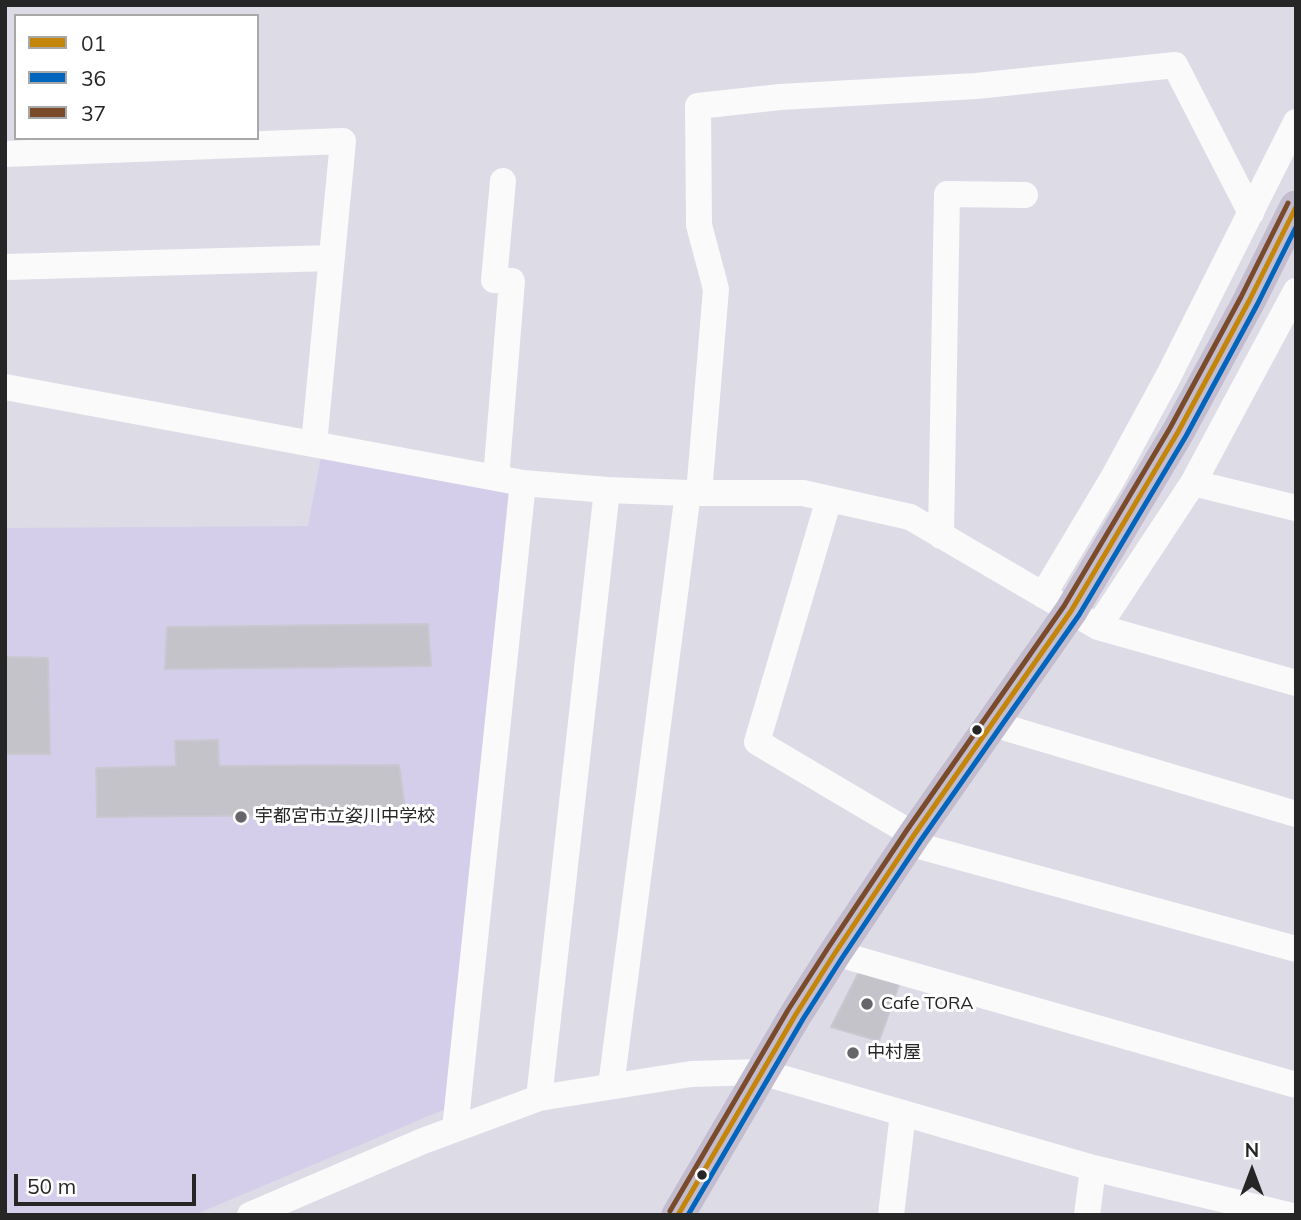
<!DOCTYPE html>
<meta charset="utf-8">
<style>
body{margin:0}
#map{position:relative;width:1301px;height:1220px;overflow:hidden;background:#dddbe6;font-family:Mulish,sans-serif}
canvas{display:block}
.frame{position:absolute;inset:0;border:7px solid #262626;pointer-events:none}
.legend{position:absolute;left:14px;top:14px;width:245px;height:126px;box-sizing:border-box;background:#fff;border:2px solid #a8a8a8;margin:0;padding:9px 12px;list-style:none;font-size:21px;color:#262626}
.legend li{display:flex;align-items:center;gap:14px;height:35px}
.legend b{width:35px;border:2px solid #a8a8a8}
.north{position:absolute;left:1217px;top:1136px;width:70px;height:70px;-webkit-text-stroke:5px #fff;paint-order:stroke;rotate:0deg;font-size:19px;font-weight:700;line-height:28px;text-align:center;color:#262626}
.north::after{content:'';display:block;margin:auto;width:24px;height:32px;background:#262626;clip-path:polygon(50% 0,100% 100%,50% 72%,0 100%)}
.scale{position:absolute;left:14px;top:1174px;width:182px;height:32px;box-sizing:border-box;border:4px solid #262626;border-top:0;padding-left:9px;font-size:21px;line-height:24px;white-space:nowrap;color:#262626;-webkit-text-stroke:5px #fff;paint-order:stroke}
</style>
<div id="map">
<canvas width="1301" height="1220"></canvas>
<div class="frame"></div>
<ul class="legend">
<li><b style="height:9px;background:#c3860a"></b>01</li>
<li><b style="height:9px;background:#0065bd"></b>36</li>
<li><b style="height:9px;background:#7a4b2a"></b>37</li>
</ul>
<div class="north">N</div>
<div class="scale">50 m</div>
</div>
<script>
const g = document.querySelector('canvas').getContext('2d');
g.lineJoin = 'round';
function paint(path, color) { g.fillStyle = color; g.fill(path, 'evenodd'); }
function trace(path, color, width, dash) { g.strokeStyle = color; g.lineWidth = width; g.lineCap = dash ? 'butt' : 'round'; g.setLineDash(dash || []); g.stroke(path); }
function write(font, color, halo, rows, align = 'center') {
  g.font = font + ' Mulish,"Noto Sans JP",sans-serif'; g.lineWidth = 6; g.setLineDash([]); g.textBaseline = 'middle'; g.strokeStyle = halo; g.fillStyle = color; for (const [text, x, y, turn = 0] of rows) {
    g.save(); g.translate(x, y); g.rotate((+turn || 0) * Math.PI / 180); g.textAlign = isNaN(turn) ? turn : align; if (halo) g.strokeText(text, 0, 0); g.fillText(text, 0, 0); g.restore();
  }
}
const education = new Path2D(`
 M321,457L509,484L450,1107L194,1215H5V528L308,526Z`);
const building = new Path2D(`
 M428,624L431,666L165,669L167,627Z
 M5,657L48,658L50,754H5Z
 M218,740L219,766L399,765L406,814L97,817L96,768L176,766L175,741Z
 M862,966L900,982L879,1041L831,1027Z`);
const minor = new Path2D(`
 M5,154L343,141L314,444
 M5,267L332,258
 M5,387L523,483L607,490L688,493H803L910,517L1098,627L1296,683
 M496,478L512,281L494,280L503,181
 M1193,483L1296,508
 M699,493L716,289L699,225L698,106L780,97L976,86L1175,65L1251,213
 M829,499L757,742L914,835
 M941,536L947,194L1025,195
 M1043,595L1113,478L1169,375L1296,122
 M1098,627L1193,483L1296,291
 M993,724L1296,814
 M908,843L1296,949
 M835,953L1296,1085
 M611,1086L688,493
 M539,1098L607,490
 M455,1129L523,483
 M250,1215L423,1141L539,1098L691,1074L761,1072L1093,1168L1288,1215
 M891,1215L903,1113
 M1087,1215L1093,1168`);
const major = new Path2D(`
 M678,1215L796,1014L835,953L914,835L1071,611L1178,432L1249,301L1296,207`);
const bus1 = new Path2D(`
 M678,1215L796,1014L835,953L914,835L1071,611L1178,432L1249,301L1296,207`);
const bus2 = new Path2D(`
 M688,1215L803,1019L842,958L921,840L1079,615L1186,436L1257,305L1296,227`);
const bus3 = new Path2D(`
 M670,1211L788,1010L828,948L907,830L1064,606L1170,428L1241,297L1288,203`);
const markers = [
 [977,730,6,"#262626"],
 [241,817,7,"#666569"],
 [867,1004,7,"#666569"],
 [853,1053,7,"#666569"],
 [702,1175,6,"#262626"]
];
const poiNames = [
 ["宇都宮市立姿川中学校",255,817],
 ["Cafe TORA",881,1004],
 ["中村屋",867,1053]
];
paint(education, '#d5ceea');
paint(building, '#c4c3ca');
trace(building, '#c9c8d1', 2);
trace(minor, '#fafafb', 26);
trace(major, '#c3bccf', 33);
trace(bus1, '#c3860a', 5);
trace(bus2, '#0065bd', 5);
trace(bus3, '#7a4b2a', 5);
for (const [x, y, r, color] of markers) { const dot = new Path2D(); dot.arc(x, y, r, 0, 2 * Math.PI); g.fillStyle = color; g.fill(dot); trace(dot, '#fff', 2.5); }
write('18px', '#262626', '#fff', poiNames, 'left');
</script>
